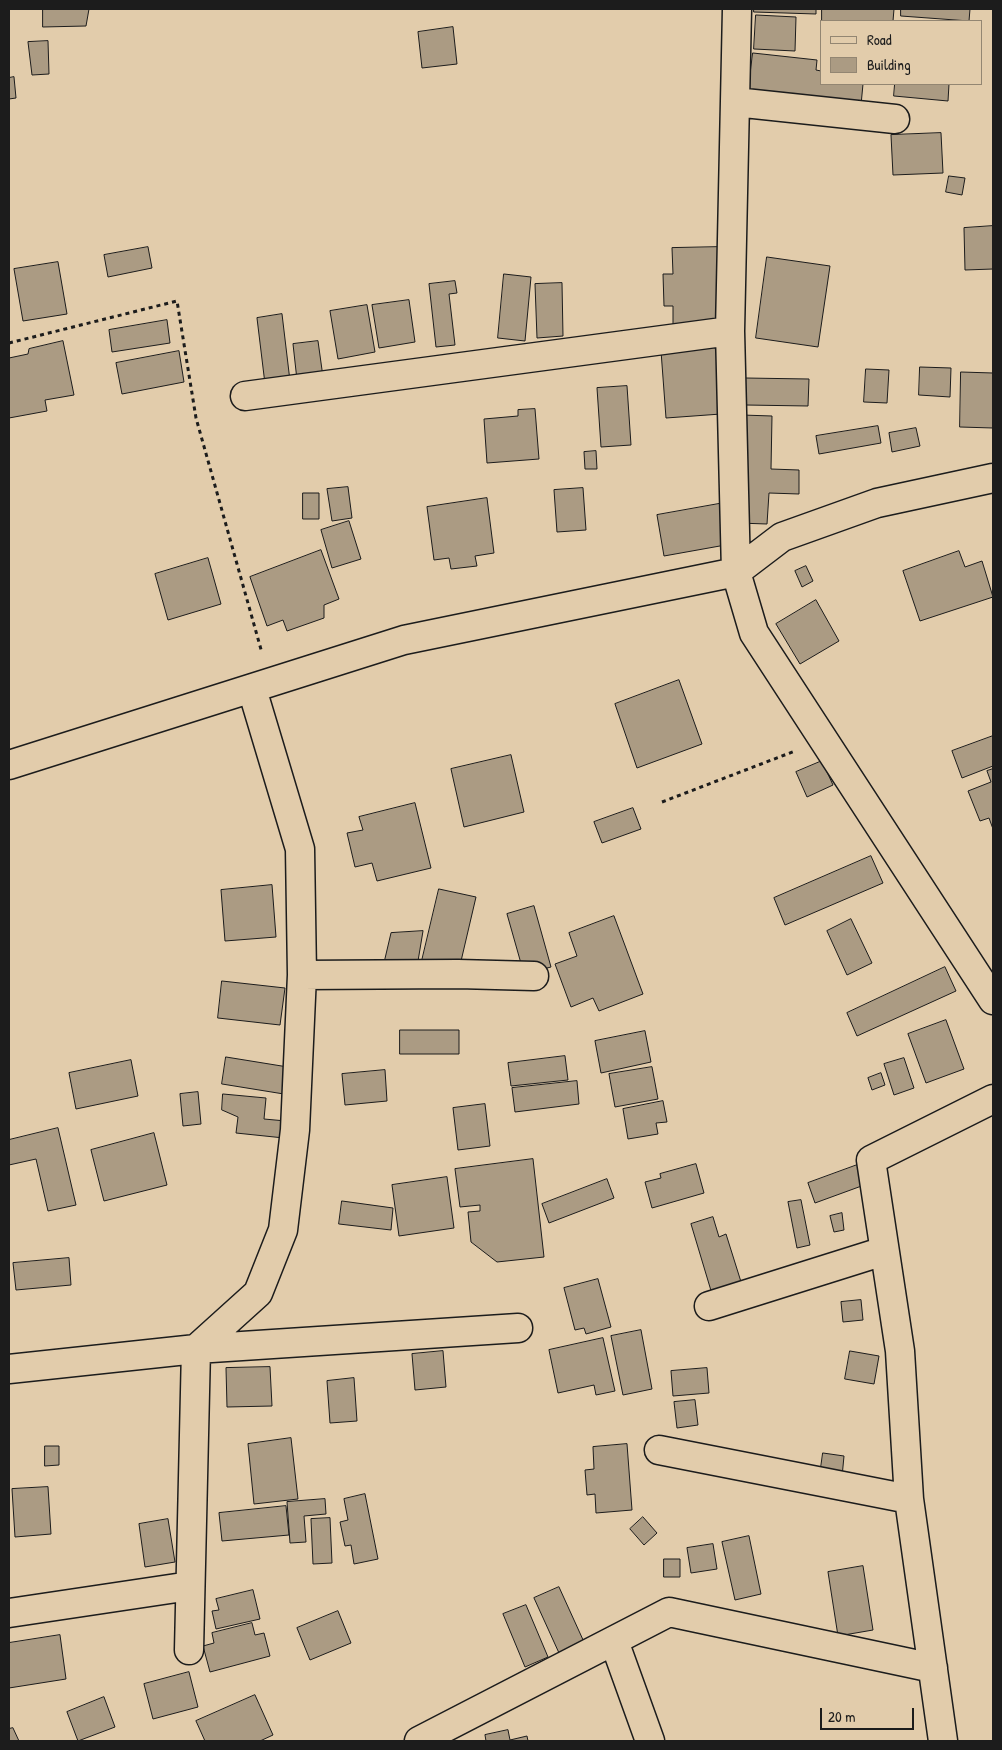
<!DOCTYPE html>
<style>
body{margin:0}
#map{position:relative;width:1002px;height:1750px;overflow:hidden;background:#e2ccab;font-family:"Patrick Hand",sans-serif}
canvas{display:block}
.frame{position:absolute;inset:0;border:10px solid #1c1c1c;pointer-events:none}
.legend{position:absolute;left:820px;top:20px;width:162px;height:65px;box-sizing:border-box;background:#e2ccab;border:1px solid #938672;margin:0;padding:6px 9px;list-style:none;font-size:15px;color:#1c1c1c}
.legend li{display:flex;align-items:center;gap:10px;height:25px}
.legend b{width:25px;border:1px solid #938672}
.scale{position:absolute;left:820px;top:1708px;width:94px;height:22px;box-sizing:border-box;border:2px solid #1c1c1c;border-top:0;padding-left:6px;font-size:15px;line-height:18px;white-space:nowrap;color:#1c1c1c;-webkit-text-stroke:4px #e2ccab;paint-order:stroke}
</style>
<div id="map">
<canvas width="1002" height="1750"></canvas>
<div class="frame"></div>
<ul class="legend">
<li><b style="height:6px;background:#e2ccab"></b>Road</li>
<li><b style="height:14px;background:#ab9b83"></b>Building</li>
</ul>
<div class="scale">20 m</div>
</div>
<script>
const g = document.querySelector('canvas').getContext('2d');
g.lineJoin = 'round';
function paint(path, color) { g.fillStyle = color; g.fill(path, 'evenodd'); }
function trace(path, color, width, dash) { g.strokeStyle = color; g.lineWidth = width; g.lineCap = dash ? 'butt' : 'round'; g.setLineDash(dash || []); g.stroke(path); }
const building = new Path2D(`
 M43,9H89L86,26L43,27Z
 M754,9H816V14L754,12Z
 M822,9H894L893,21H822Z
 M901,9H970L969,21L901,16Z
 M756,15L796,17L795,51L754,49Z
 M453,27L457,64L422,68L418,32Z
 M48,41L49,74L32,75L28,42Z
 M753,53L817,60L816,70L821,71V84H863L861,105L748,93Z
 M14,77L16,98L9,99V78Z
 M895,84H949L948,101L894,96Z
 M941,133L943,173L893,175L891,135Z
 M949,176L965,178L962,195L946,192Z
 M993,226V269L965,270L964,228Z
 M148,247L152,268L108,277L104,255Z
 M721,247L723,324L673,325V306H664L663,274H673L672,248Z
 M767,257L830,266L818,347L756,338Z
 M58,262L67,314L23,321L14,269Z
 M504,274L531,277L525,341L498,338Z
 M455,281L457,293L449,294L455,345L436,347L429,284Z
 M562,283L563,336L537,338L535,284Z
 M409,300L415,342L379,348L372,305Z
 M367,305L375,352L338,359L330,311Z
 M282,314L290,381L265,384L257,318Z
 M167,320L170,343L112,352L109,330Z
 M63,341L74,395L45,400L47,411L9,418V358L28,354L29,349Z
 M318,341L323,377L297,380L293,344Z
 M717,347L721,414L666,418L661,351Z
 M179,351L184,382L122,394L116,363Z
 M920,367L951,368L950,397L919,395Z
 M866,369L889,370L887,403L864,402Z
 M961,372L993,373V428L960,427Z
 M745,378L809,379L808,406L745,405Z
 M627,386L631,445L601,447L597,388Z
 M535,409L539,459L487,463L484,419L518,416V410Z
 M742,415L772,416L771,469L799,470V494L769,493L767,524L738,523Z
 M878,426L881,443L819,454L816,436Z
 M916,428L920,446L892,452L889,433Z
 M596,451L597,469H585L584,452Z
 M348,487L352,518L332,521L327,489Z
 M583,488L586,530L557,532L554,490Z
 M303,493H319V519H303Z
 M487,498L494,553L475,556L477,566L451,569L449,558L434,560L427,507Z
 M724,503L731,544L664,556L657,515Z
 M349,521L361,559L332,568L321,530Z
 M321,550L339,599L324,605V618L287,631L283,620L267,626L250,577Z
 M959,551L965,567L982,561L993,597L920,621L903,571Z
 M208,558L221,604L168,620L155,574Z
 M806,566L813,581L802,587L795,571Z
 M816,600L839,641L800,664L776,624Z
 M679,680L702,744L637,768L615,704Z
 M993,736V766L962,778L952,751Z
 M511,755L524,812L464,827L451,769Z
 M822,761L833,785L807,797L796,772Z
 M993,769V829L989,818L980,821L968,791L991,782L987,771Z
 M415,803L431,868L377,881L372,863L355,867L347,833L363,830L359,817Z
 M633,808L641,829L602,843L594,822Z
 M871,856L883,883L785,925L774,898Z
 M272,885L276,937L225,941L221,890Z
 M439,889L476,897L458,974L421,965Z
 M534,906L551,967L524,974L507,914Z
 M614,916L643,994L599,1011L593,998L571,1007L555,964L577,956L569,933Z
 M851,919L872,963L847,975L827,931Z
 M423,931L417,967H383L391,933Z
 M945,967L956,991L857,1036L847,1013Z
 M222,981L285,988L280,1025L218,1018Z
 M946,1020L964,1069L926,1083L908,1034Z
 M400,1030H459V1054H400Z
 M645,1031L651,1062L601,1073L595,1041Z
 M565,1056L568,1080L511,1086L508,1063Z
 M226,1057L294,1068L290,1095L222,1084Z
 M904,1058L914,1088L894,1095L884,1064Z
 M131,1060L138,1096L76,1109L69,1073Z
 M652,1067L658,1099L615,1107L609,1074Z
 M385,1070L387,1101L345,1105L342,1074Z
 M881,1073L885,1085L872,1090L868,1078Z
 M577,1081L579,1104L515,1112L512,1088Z
 M198,1092L201,1124L183,1126L180,1094Z
 M223,1094L266,1098L264,1119L286,1121L284,1138L236,1133L238,1117L222,1110Z
 M663,1101L667,1122L656,1123L658,1134L628,1139L623,1109Z
 M485,1104L490,1146L458,1150L453,1108Z
 M58,1128L76,1205L48,1211L36,1159L9,1165V1140Z
 M154,1133L167,1185L104,1201L91,1150Z
 M533,1159L544,1257L497,1262L471,1242L468,1212L480,1211V1205L460,1207L455,1169Z
 M696,1164L704,1193L652,1208L645,1182L661,1178L660,1174Z
 M860,1164L867,1184L815,1203L808,1183Z
 M447,1177L454,1228L399,1236L392,1185Z
 M607,1179L614,1198L549,1223L542,1204Z
 M801,1200L810,1245L797,1248L788,1202Z
 M342,1201L393,1208L391,1230L339,1224Z
 M842,1213L844,1230L834,1232L830,1216Z
 M713,1217L719,1237L726,1234L742,1285L712,1294L691,1224Z
 M69,1258L71,1285L16,1290L13,1263Z
 M598,1279L611,1327L586,1334L584,1328L575,1330L564,1288Z
 M861,1300L863,1320L843,1322L841,1302Z
 M641,1330L652,1389L623,1395L611,1336Z
 M603,1338L615,1391L596,1395L594,1385L558,1393L549,1350Z
 M443,1351L446,1387L415,1390L412,1354Z
 M850,1351L879,1356L874,1384L845,1379Z
 M270,1367L272,1406L227,1407L226,1368Z
 M707,1368L709,1393L673,1396L671,1371Z
 M354,1378L357,1421L330,1423L327,1381Z
 M695,1400L698,1425L677,1428L674,1402Z
 M291,1438L298,1499L254,1504L248,1444Z
 M627,1444L632,1510L596,1513L595,1494L587,1495L585,1470L594,1469L593,1447Z
 M45,1446H59V1465L45,1466Z
 M823,1453L844,1456L842,1477L820,1475Z
 M48,1487L51,1534L15,1537L12,1489Z
 M365,1494L378,1559L354,1564L351,1545L345,1546L340,1522L348,1520L344,1499Z
 M325,1499L326,1514L304,1516L306,1542L290,1543L287,1502Z
 M286,1506L289,1535L222,1541L219,1513Z
 M643,1517L657,1533L644,1545L630,1529Z
 M330,1518L332,1563L313,1564L311,1519Z
 M168,1519L175,1562L145,1567L139,1524Z
 M749,1536L761,1594L735,1600L722,1542Z
 M713,1544L717,1569L691,1573L687,1548Z
 M664,1559H680V1577H664Z
 M863,1566L873,1630L838,1636L828,1572Z
 M559,1587L584,1642L559,1653L534,1598Z
 M253,1590L260,1619L216,1629L212,1611L219,1610L216,1599Z
 M526,1605L548,1657L525,1667L503,1614Z
 M338,1611L351,1643L310,1660L297,1628Z
 M252,1623L255,1635L264,1633L270,1656L210,1672L203,1646L214,1643L212,1633Z
 M60,1635L66,1679L9,1688V1643Z
 M189,1672L198,1707L153,1719L144,1684Z
 M255,1695L273,1735L260,1741H205L196,1721Z
 M104,1697L115,1727L78,1741L67,1712Z
 M13,1728L19,1741H9V1729Z
 M508,1730L510,1740L527,1736L528,1741H486L485,1735Z`);
const path = new Path2D(`
 M9,343L177,301L196,418L262,653
 M662,802L795,751`);
const minor = new Path2D(`
 M737,9L730,331L736,572L754,633L993,1000
 M735,102L895,119
 M245,396L730,331
 M9,765L404,640L736,572L782,537L877,503L993,478
 M302,975L458,974L534,976
 M709,1306L884,1251
 M9,1369L196,1349L518,1328
 M659,1450L909,1499
 M9,1613L190,1586
 M614,1641L650,1741
 M189,1650L196,1349L258,1293L283,1230L295,1130L302,975L300,849L252,689
 M419,1741L669,1612L933,1668
 M943,1741L909,1499L900,1351L871,1160L993,1099`);
paint(building, '#ab9b83');
trace(building, '#1c1c1c', 1);
trace(minor, '#1c1c1c', 31);
trace(path, '#1c1c1c', 3, [4, 4]);
trace(minor, '#e2ccab', 28);
</script>
